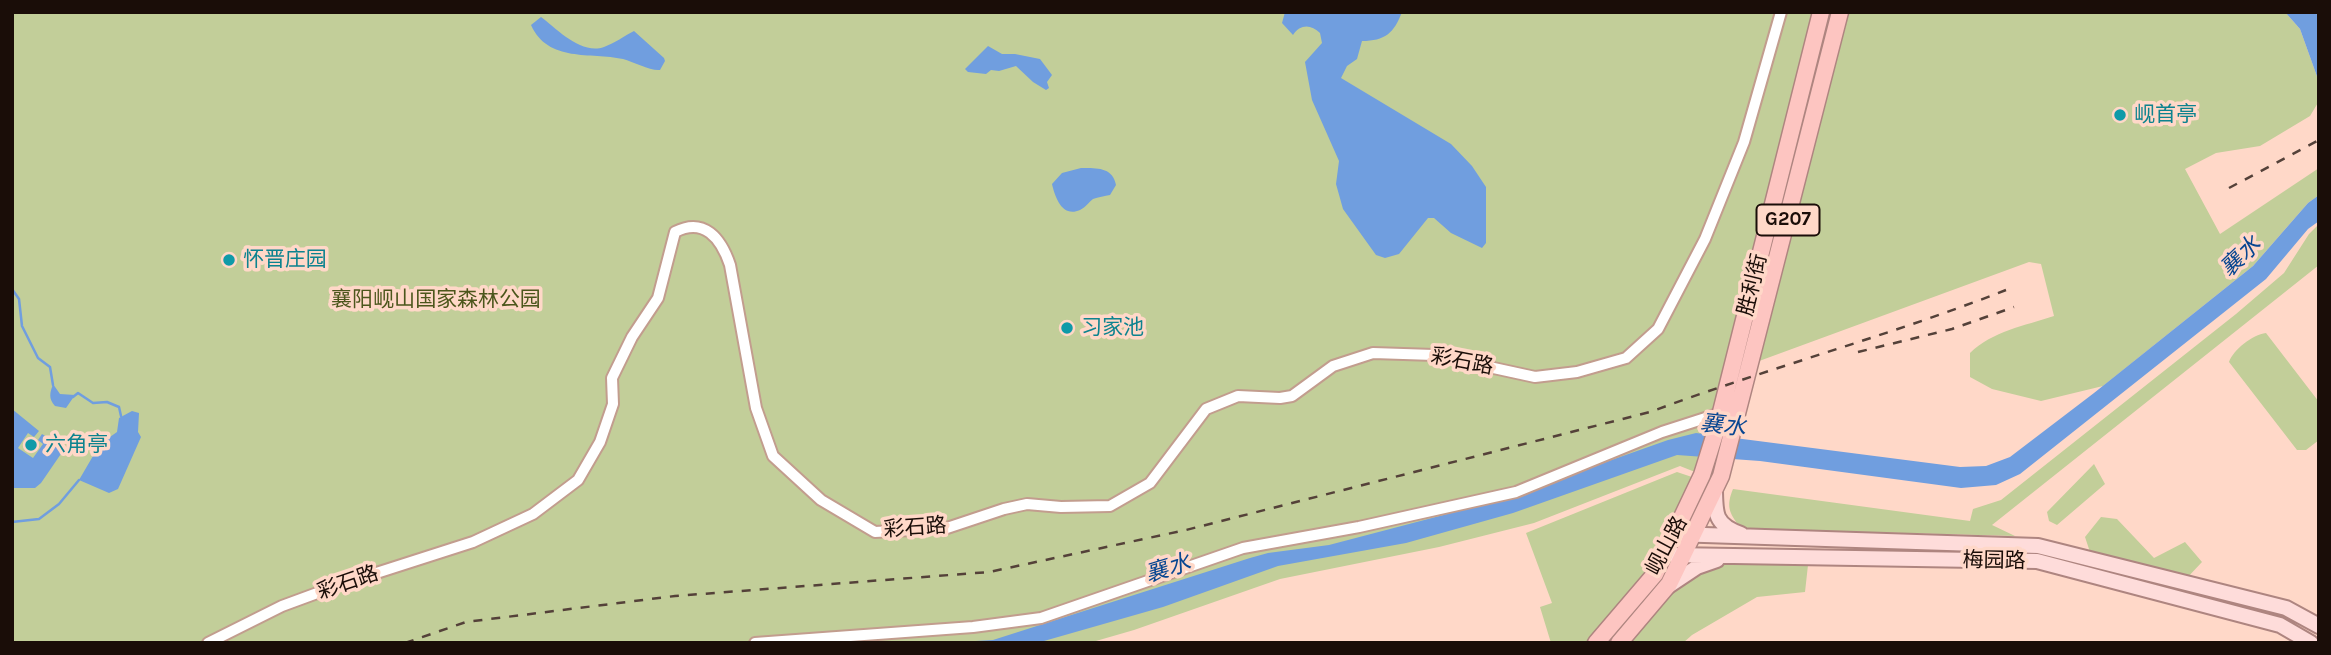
<!DOCTYPE html>
<meta charset="utf-8">
<style>
body{margin:0}
#map{position:relative;width:2331px;height:655px;overflow:hidden;background:#ffd8c8;font-family:Karla,sans-serif}
canvas{display:block}
.frame{position:absolute;inset:0;border:14px solid #1a0d08;pointer-events:none}
</style>
<div id="map">
<canvas width="2331" height="655"></canvas>
<div class="frame"></div>
</div>
<script>
const g = document.querySelector('canvas').getContext('2d');
g.lineJoin = 'round';
function paint(path, color) { g.fillStyle = color; g.fill(path, 'evenodd'); }
function trace(path, color, width, dash) { g.strokeStyle = color; g.lineWidth = width; g.lineCap = dash ? 'butt' : 'round'; g.setLineDash(dash || []); g.stroke(path); }
function write(font, color, halo, rows, align = 'center') {
  g.font = font + ' Karla,"Noto Sans SC",sans-serif'; g.lineWidth = 7; g.setLineDash([]); g.textBaseline = 'middle'; g.strokeStyle = halo; g.fillStyle = color; for (const [text, x, y, turn = 0] of rows) {
    g.save(); g.translate(x, y); g.rotate((+turn || 0) * Math.PI / 180); g.textAlign = isNaN(turn) ? turn : align; if (halo) g.strokeText(text, 0, 0); g.fillText(text, 0, 0); g.restore();
  }
}
const green = new Path2D(`
 M12,12H1821L1808,66L1825,70L1840,12H2285L2300,29L2319,82V101L2310,116L2260,146L2216,153L2185,169L2220,234L2319,168V195L2308,203L2253,266L2103,386L2041,401L1992,389L1970,377V353C1993,331 2024,326 2054,316L2041,264L2029,262L1751,364L1816,107L1799,102L1724,374L1758,365L1728,481L1715,480L1680,466L1534,523L1439,547L1280,579L1134,630L1089,643H12Z
 M2319,224V265L1992,525L2015,536L1756,529L1740,527C1729,513 1726,506 1733,489L1970,521L1973,509L2001,500L2236,314L2284,273L2309,234Z
 M2266,333L2319,402V440L2306,450H2297L2229,362C2234,349 2252,335 2266,333Z
 M2094,464L2105,484L2057,525L2049,521L2047,512Z
 M1677,472L1695,478L1650,574L1589,643H1551L1540,607L1552,603L1526,533Z
 M2101,517L2117,519L2154,558L2185,542L2202,562L2186,579L2091,555L2085,537Z
 M1694,560L1808,565L1805,592L1757,597L1692,635L1683,643H1626Z`);
const water = new Path2D(`
 M1285,12H1402C1394,33 1385,41 1362,41L1357,59L1347,66L1341,78L1451,144L1472,166L1486,187V243L1482,248L1451,233L1434,218H1428L1399,254L1385,258L1376,255L1343,209L1336,184L1339,161L1312,100L1305,62L1322,43L1320,33C1311,24 1300,24 1293,35L1282,23Z
 M2285,12H2315L2319,17V82L2300,29Z
 M541,17C557,29 581,55 604,47C615,43 624,36 634,31L664,58L665,61L660,70C650,71 634,62 623,59C591,52 548,63 531,25Z
 M988,46L1002,54H1015L1040,59L1052,75L1047,82L1049,88L1046,90L1033,82L1016,66L999,71L991,70L986,74L968,72L965,69Z
 M1081,168C1096,168 1113,167 1116,185L1110,195C1105,196 1098,197 1093,199C1089,202 1086,207 1080,210C1062,218 1055,197 1052,184L1062,173Z
 M2319,195V221L2308,229L2266,279L2020,474L1996,485L1961,488L1760,461L1677,455L1513,513L1406,543L1278,566L1163,607L1037,643H941L993,640L1250,558L1268,553L1329,545L1493,502L1668,440L1696,433L1960,467L1986,466L2010,457L2094,393L2253,266L2308,203Z
 M53,384L60,394L75,395L66,408L55,406C48,398 50,393 53,384Z
 M12,409L39,431L34,437L28,433L18,448L33,458L43,444L38,440L42,434L65,448L41,483L35,488H12Z
 M132,411L139,413L138,432L141,437L118,489L109,493L79,480L100,444L117,432L119,418Z`);
const stream = new Path2D(`
 M12,289L19,299L22,326L38,358L50,367L53,385
 M73,397L78,393L93,403L107,402L119,407L121,416
 M12,522L39,519L59,504L79,480`);
const minor = new Path2D(`
 M208,643L282,606L339,585L473,542L533,514L578,480L600,442L613,404L612,378L632,337L658,298L675,232C704,217 721,238 730,265L756,408L773,456L821,500L875,532L947,528L1004,509L1027,504L1061,507L1110,506L1150,483L1206,409L1238,396L1280,398L1292,396L1333,366L1373,353L1434,355L1535,377L1577,372L1626,358L1658,329L1705,239L1744,142L1781,12
 M755,643L973,627L1041,618L1243,548L1359,527L1516,492L1662,432L1721,413`);
const major = new Path2D(`
 M1715,488C1715,514 1715,525 1741,534
 M1674,534L2038,546L2286,608L2319,626
 M1673,555L2037,561L2280,625L2311,643
 M1667,587L1697,567L1717,560`);
const highway = new Path2D(`
 M1596,643L1655,574L1702,475L1718,424L1821,12
 M1619,643L1669,584L1721,476L1840,12`);
const rail = new Path2D(`
 M2229,188L2319,140
 M1858,352L1952,329L2014,307
 M405,643L466,622L675,596L989,572L1186,530L1650,412C1768,368 1889,336 2006,290`);
const markers = [
 [2120,115,7,"#0f9aa8"],
 [229,260,7,"#0f9aa8"],
 [1067,328,7,"#0f9aa8"],
 [31,445,7,"#0f9aa8"]
];
const shields = [
 [1788,220,63]
];
const shieldNames = [
 ["G207",1788,220]
];
const cultureNames = [
 ["岘首亭",2134,115],
 ["怀晋庄园",243,260],
 ["习家池",1081,328],
 ["六角亭",45,445]
];
const streetNames = [
 ["胜利街",1753,285,-76],
 ["彩石路",1462,362,11],
 ["彩石路",915,528,-4],
 ["岘山路",1667,546,-62],
 ["梅园路",1994,561,1],
 ["彩石路",348,583,-19]
];
const parkNames = [
 ["襄阳岘山国家森林公园",436,300]
];
const waterNames = [
 ["襄水",2241,257,-44],
 ["襄水",1723,426,6],
 ["襄水",1168,569,-17]
];
paint(green, '#c2ce99');
paint(water, '#709edf');
trace(stream, '#709edf', 2.5);
trace(minor, '#c29d8e', 14);
trace(major, '#ae8580', 18);
trace(highway, '#ae8580', 19);
trace(minor, '#fff', 10);
trace(major, '#fedcda', 14);
trace(highway, '#fdc5c1', 16);
trace(rail, '#544139', 2.5, [9, 9]);
for (const [x, y, r, color] of markers) { const dot = new Path2D(); dot.arc(x, y, r, 0, 2 * Math.PI); g.fillStyle = color; g.fill(dot); trace(dot, '#ffd8c8', 2.5); }
for (const [x, y, w] of shields) { const box = new Path2D(); box.roundRect(x - w / 2, y - 15.5, w, 31, 5); g.fillStyle = '#ffd8c8'; g.fill(box); trace(box, '#1a0d08', 2); }
write('bold 19px', '#1a0d08', null, shieldNames);
write('21px', '#0d838f', '#ffd8c8', cultureNames, 'left');
write('21px', '#1a0d08', '#ffd8c8', streetNames);
write('21px', '#4c561c', '#ffd8c8', parkNames);
write('italic 23px', '#084691', '#ffd8c8', waterNames);
</script>
